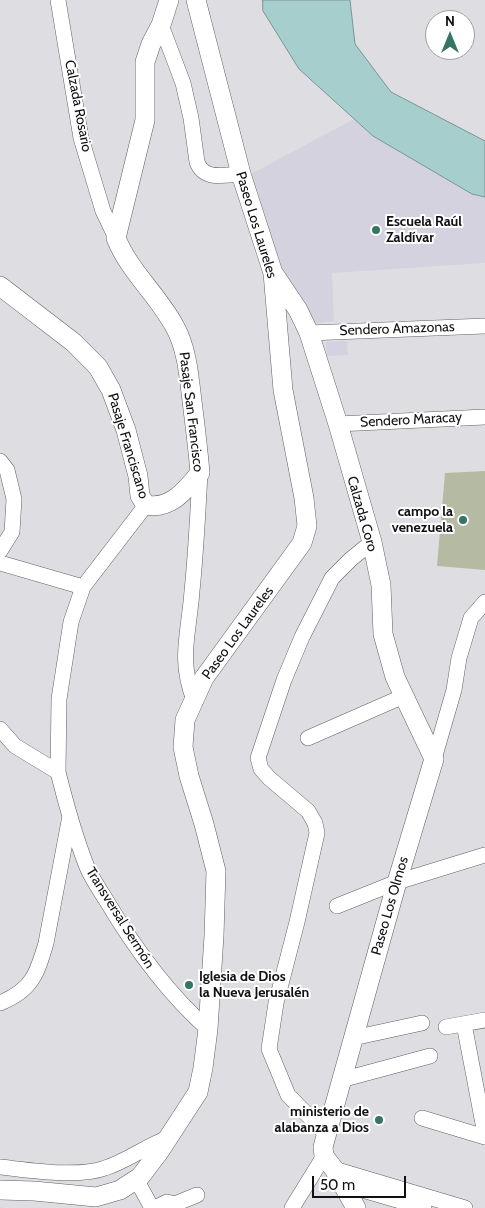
<!DOCTYPE html>
<meta charset="utf-8">
<style>
body{margin:0}
#map{position:relative;width:485px;height:1208px;overflow:hidden;background:#dedee2;font-family:Cabin,sans-serif}
canvas{display:block}
.north{position:absolute;left:425px;top:10px;width:50px;height:50px;box-sizing:border-box;background:#fff;border:1px solid #a09fa0;border-radius:50%;rotate:0deg;font-size:14px;font-weight:700;line-height:20px;text-align:center;color:#111012}
.north::after{content:'';display:block;margin:auto;width:18px;height:22px;background:#367563;clip-path:polygon(50% 0,100% 100%,50% 72%,0 100%)}
.scale{position:absolute;left:312px;top:1176px;width:94px;height:22px;box-sizing:border-box;border:2px solid #111012;border-top:0;padding-left:6px;font-size:15px;line-height:18px;white-space:nowrap;color:#111012;-webkit-text-stroke:4px #fff;paint-order:stroke}
</style>
<div id="map">
<canvas width="485" height="1208"></canvas>
<div class="north">N</div>
<div class="scale">50 m</div>
</div>
<script>
const g = document.querySelector('canvas').getContext('2d');
g.lineJoin = 'round';
function paint(path, color) { g.fillStyle = color; g.fill(path, 'evenodd'); }
function trace(path, color, width, dash) { g.strokeStyle = color; g.lineWidth = width; g.lineCap = dash ? 'butt' : 'round'; g.setLineDash(dash || []); g.stroke(path); }
function write(font, color, halo, rows, align = 'center') {
  g.font = font + ' Cabin,sans-serif'; g.lineWidth = 4; g.setLineDash([]); g.textBaseline = 'middle'; g.strokeStyle = halo; g.fillStyle = color; for (const [text, x, y, turn = 0] of rows) {
    g.save(); g.translate(x, y); g.rotate((+turn || 0) * Math.PI / 180); g.textAlign = isNaN(turn) ? turn : align; if (halo) g.strokeText(text, 0, 0); g.fillText(text, 0, 0); g.restore();
  }
}
const built = new Path2D(`
 M354,119L373,136L472,194L485,197V263L332,273L334,321L310,324L279,267L249,175Z
 M347,341L348,355L327,356L326,342Z`);
const green = new Path2D(`
 M485,471V570L437,566L445,473Z`);
const water = new Path2D(`
 M263,0H350L355,44L391,92L485,141V197L472,194L373,136L299,69L263,11Z`);
const minor = new Path2D(`
 M58,0L81,138L103,211L116,238
 M161,25L183,83L191,118L197,162C204,181 224,175 241,174
 M309,333L485,326
 M338,424L485,417
 M0,461L7,470L14,499L12,532L0,551
 M0,563L83,587
 M194,700C178,659 189,633 192,591C196,552 198,512 200,473
 M0,729L15,746L58,772C66,804 75,837 87,867C92,879 100,890 106,900C134,947 167,993 208,1029
 M308,738L404,696
 M434,759L454,690L459,658L471,618L485,602
 M58,772L59,699L71,622L83,587L146,505
 M337,906L397,882L485,855
 M0,1003C32,990 37,974 46,943L70,816
 M464,1024L485,1134
 M446,1027L485,1020
 M353,1038L422,1023
 M341,1080L430,1056
 M422,1118L485,1137
 M326,1134L288,1095L269,1049L276,1003L297,922L317,833L315,823L308,811L269,778L261,769L258,758L284,680L302,637L332,578L351,559L372,542
 M0,1167C29,1170 78,1178 105,1168C127,1161 146,1146 168,1138
 M334,1169L465,1208
 M136,1179L152,1208
 M342,1184L424,1208
 M155,1208L167,1202L175,1204L197,1195
 M292,1208L324,1156`);
const tertiary = new Path2D(`
 M274,274L298,310L309,333L338,424L372,542L381,585L383,634L395,677L434,759L397,882L323,1147L324,1156L334,1169L356,1208
 M0,286L73,342L98,367L111,390L126,430L138,476L140,496L146,505C170,510 186,490 200,473C198,449 195,425 192,401C189,376 187,349 175,327C158,295 129,271 116,238L145,120V62L151,44L161,25L169,0
 M0,1190L34,1191L96,1197L120,1190L140,1177L159,1152L198,1092L203,1068L208,1029L214,936L216,871L204,824L189,776L183,747L185,720L204,678L302,543L307,526L304,498L283,390L273,273L241,174L196,0`);
const markers = [
 [376,230,5,"#367563"],
 [463,520,5,"#367563"],
 [189,985,5,"#367563"],
 [379,1120,5,"#367563"]
];
const streetNames = [
 ["Calzada Rosario",78,106,79],
 ["Paseo Los Laureles",256,225,73],
 ["Sendero Amazonas",397,329,-2],
 ["Pasaje San Francisco",191,412,83],
 ["Sendero Maracay",411,420,-3],
 ["Pasaje Franciscano",128,446,73],
 ["Calzada Coro",362,514,74],
 ["Paseo Los Laureles",238,633,-54],
 ["Paseo Los Olmos",390,906,-74],
 ["Transversal Sermón",120,918,58]
];
const poiNames = [
 ["Escuela Raúl",386,222],
 ["Zaldívar",386,238],
 ["campo la",453,512,"right"],
 ["venezuela",453,528,"right"],
 ["Iglesia de Dios",199,977],
 ["la Nueva Jerusalén",199,993],
 ["ministerio de",369,1112,"right"],
 ["alabanza a Dios",369,1128,"right"]
];
paint(built, '#d3d2de');
paint(green, '#b4bba2');
paint(water, '#a6cecd');
trace(water, '#799595', 1);
trace(minor, '#606064', 16);
trace(tertiary, '#606064', 20);
trace(minor, '#fff', 15);
trace(tertiary, '#fff', 19);
for (const [x, y, r, color] of markers) { const dot = new Path2D(); dot.arc(x, y, r, 0, 2 * Math.PI); g.fillStyle = color; g.fill(dot); trace(dot, '#fff', 2); }
write('14px', '#111012', '#fff', streetNames);
write('bold 14px', '#111012', '#fff', poiNames, 'left');
</script>
